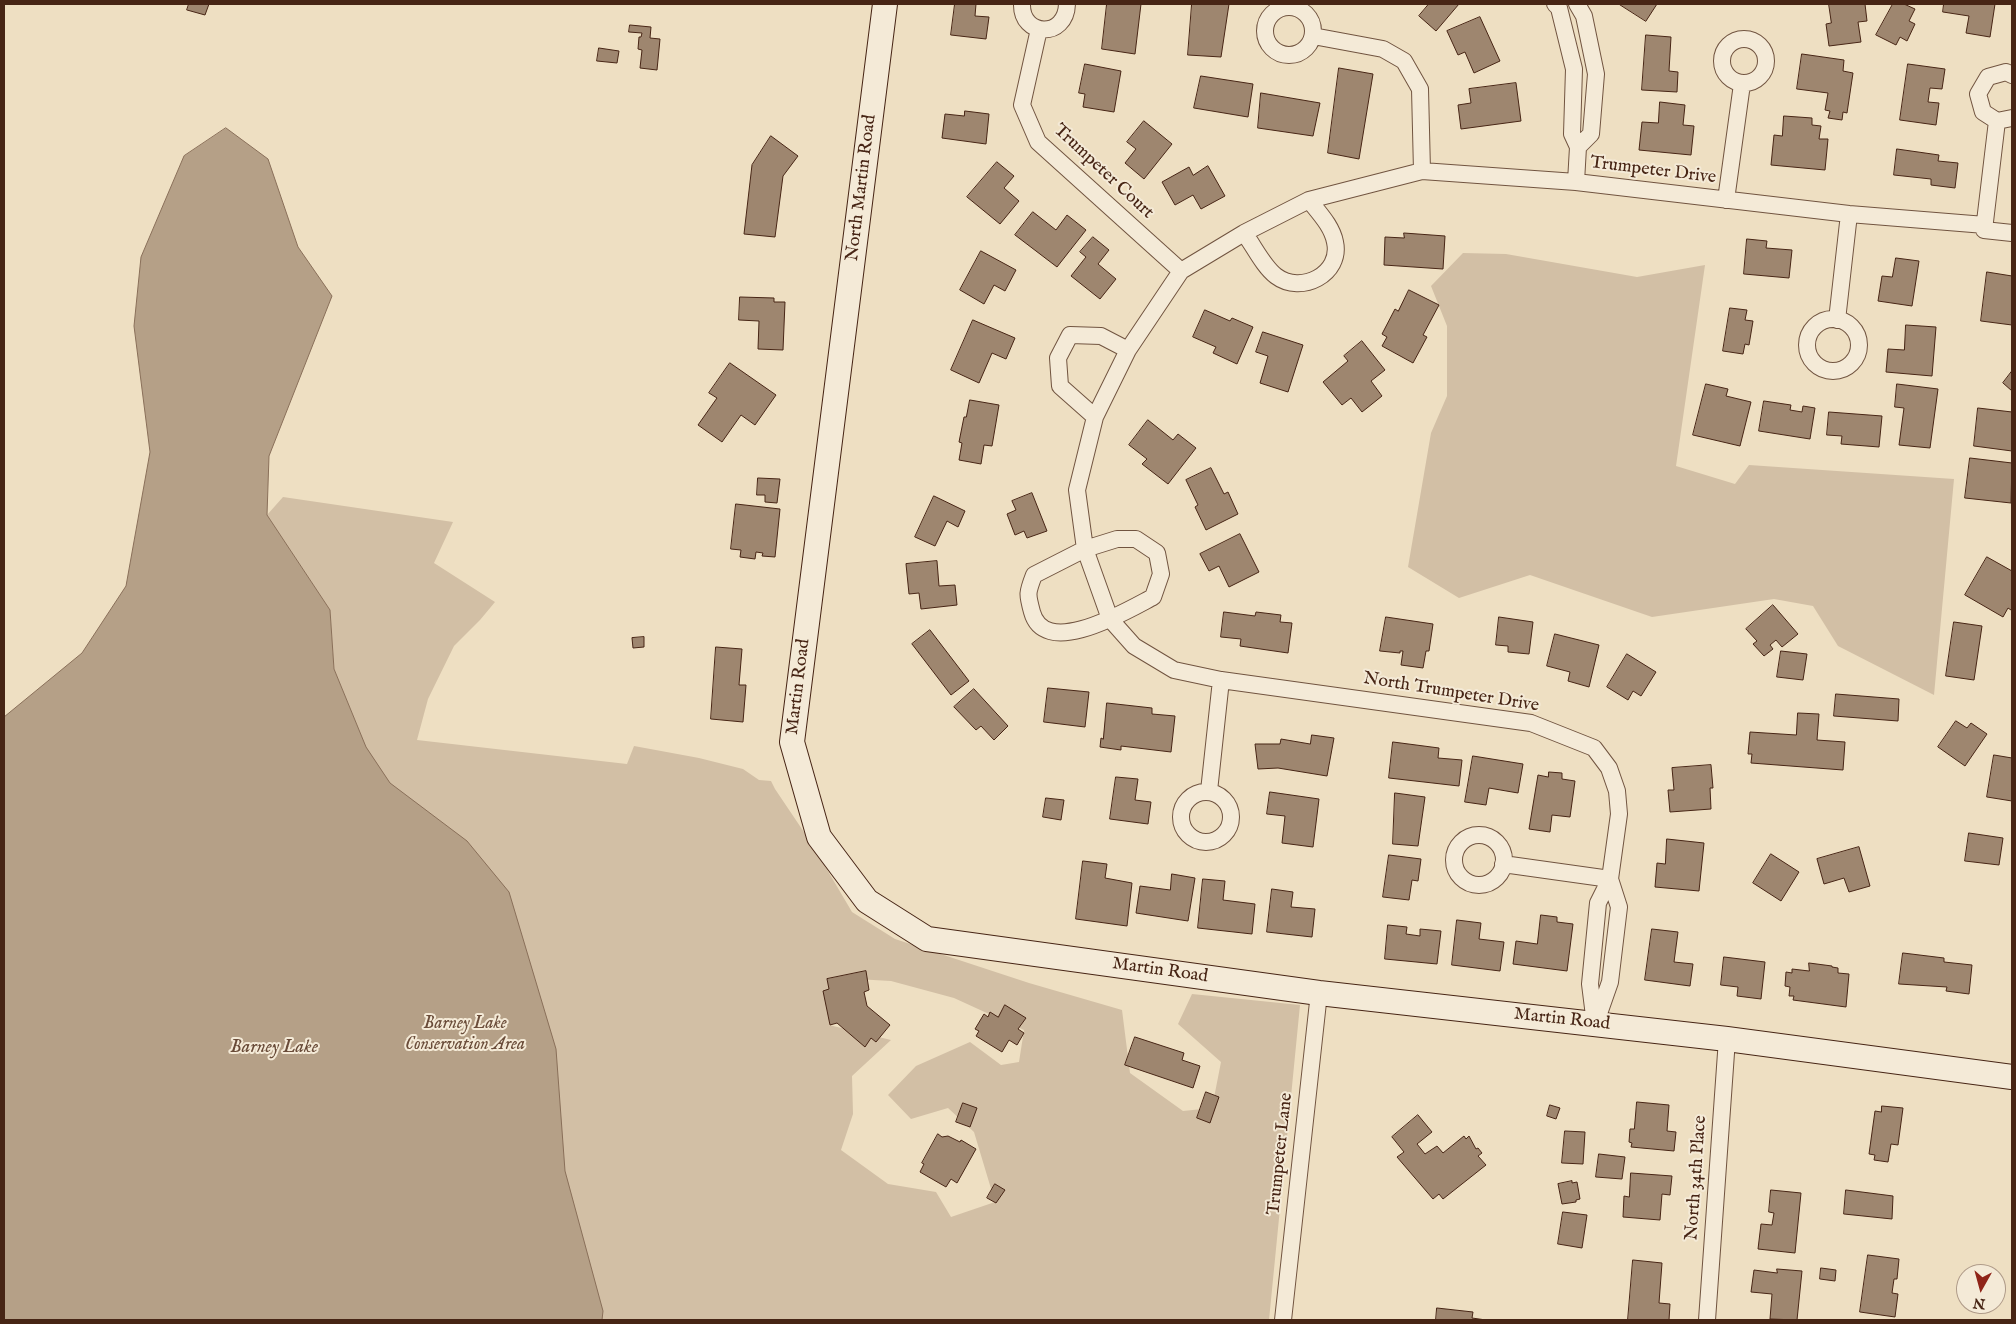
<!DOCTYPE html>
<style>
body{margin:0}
#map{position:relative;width:2016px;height:1324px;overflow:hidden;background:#eedfc2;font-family:"IM FELL English",serif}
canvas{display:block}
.frame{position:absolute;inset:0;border:5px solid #472515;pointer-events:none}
.north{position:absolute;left:1956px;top:1264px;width:50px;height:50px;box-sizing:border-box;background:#f4ead7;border:1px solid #af9b89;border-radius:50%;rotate:187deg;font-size:14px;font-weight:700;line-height:20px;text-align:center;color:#472515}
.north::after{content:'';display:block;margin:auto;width:18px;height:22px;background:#8f2418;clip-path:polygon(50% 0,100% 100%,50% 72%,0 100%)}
</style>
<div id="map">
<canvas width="2016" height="1324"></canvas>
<div class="frame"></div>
<div class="north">N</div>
</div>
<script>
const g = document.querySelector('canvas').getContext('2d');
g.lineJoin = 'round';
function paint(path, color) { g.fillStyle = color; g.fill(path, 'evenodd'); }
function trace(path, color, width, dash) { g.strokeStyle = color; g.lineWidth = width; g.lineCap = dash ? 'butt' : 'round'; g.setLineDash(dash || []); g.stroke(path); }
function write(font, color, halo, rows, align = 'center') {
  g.font = font + ' "IM FELL English",serif'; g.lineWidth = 4; g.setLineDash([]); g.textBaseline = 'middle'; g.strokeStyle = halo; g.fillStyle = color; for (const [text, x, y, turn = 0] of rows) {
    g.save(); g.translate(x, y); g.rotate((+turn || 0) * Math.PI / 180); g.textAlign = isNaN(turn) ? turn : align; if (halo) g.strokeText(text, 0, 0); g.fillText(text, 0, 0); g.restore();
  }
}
const green = new Path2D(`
 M1463,253L1506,254L1637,277L1705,265L1676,466L1735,484L1749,465L1954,479L1934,695L1838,646L1813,606L1774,599L1652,617L1530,575L1459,598L1408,567L1431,433L1447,396V326L1431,286Z
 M283,497L453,522L434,563L495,602L480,620L454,646L428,699L417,740L627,764L634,746L699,758L743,769L759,780L771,781L775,789L812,844L852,912L895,939L1029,983L1122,1010L1130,1073L1183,1111L1212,1108L1221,1062L1178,1024L1192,994L1300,1005L1269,1320H147L360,733L334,669L330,610L267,515ZM838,978L891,981L954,998L1024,1030L1019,1062L1001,1065L970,1042L916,1066L888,1095L911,1119L948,1108L974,1132L995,1202L951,1217L936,1192L888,1184L841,1150L853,1114L852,1076L891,1040L829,1025Z`);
const water = new Path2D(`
 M226,128L268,159L298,247L332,296L269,456L267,515L330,610L334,669L366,747L390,783L467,841L509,892L556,1049L565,1171L603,1311L602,1320H4V717L82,653L126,586L150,452L134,326L141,257L184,156Z`);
const building = new Path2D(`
 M189,4H209L205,15L187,10Z
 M955,4H976L975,16L989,17L986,39L951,35Z
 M1107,4H1141L1135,54L1102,49Z
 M1192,4H1229L1221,57L1188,55Z
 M1429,4H1459L1436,31L1419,16Z
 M1619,4H1657L1646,21Z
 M1829,4H1865L1867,21L1858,22L1861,42L1829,46L1826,24L1831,23Z
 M1893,4H1904L1915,9L1909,21L1915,24L1907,41L1900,37L1896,45L1876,35Z
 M1944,4H1995L1990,37L1966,33L1969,16L1943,12Z
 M1480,17L1500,61L1474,73L1465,52L1458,55L1447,31Z
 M630,25L651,27L650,38L660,39L657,70L640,68L642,50L638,49L639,37H641L642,33L629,32Z
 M1646,35L1671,37L1669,71L1678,72L1677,92L1642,90Z
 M599,48L619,51L617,63L597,61Z
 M1802,54L1844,60L1843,71L1853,73L1847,113L1843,112L1842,120L1828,118L1830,111L1825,110L1828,93L1797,89Z
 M1085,64L1121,71L1114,112L1083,107L1085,94L1079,93Z
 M1908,64L1945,69L1942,89L1930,88L1928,102L1939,103L1936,125L1900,120Z
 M1339,68L1373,74L1359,159L1328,153Z
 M1201,76L1253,84L1248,117L1194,108Z
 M1516,83L1521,121L1461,129L1458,105L1471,103L1469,89Z
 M1261,93L1320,103L1313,136L1258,128Z
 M1660,102L1685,105L1683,125L1694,126L1691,155L1639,150L1642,122L1658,123Z
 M965,111L989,114L986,144L942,138L945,114L964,116Z
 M1784,116L1812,118V125L1821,126L1819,139H1828L1825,170L1771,165L1774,135L1782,136Z
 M1144,121L1172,144L1144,179L1125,163L1136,149L1127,142Z
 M771,136L798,156L783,176L775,237L744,234L752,165Z
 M1897,149L1939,155L1938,161L1958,163L1955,188L1931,185V179L1894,175Z
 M997,162L1014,176L1004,188L1019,201L1000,224L967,197Z
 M1208,166L1225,196L1201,209L1193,195L1175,205L1162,182L1189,167L1193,175Z
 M1033,212L1056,230L1067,215L1086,230L1057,267L1015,235Z
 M1404,233L1445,236L1443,269L1384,265L1385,237L1404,238Z
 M1093,237L1109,250L1098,264L1116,279L1100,299L1071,276L1086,257L1080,252Z
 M1747,239L1767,241L1766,248L1792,250L1789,278L1744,274Z
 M981,251L1016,270L1005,291L994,285L984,304L960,290Z
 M1896,258L1919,261L1912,306L1878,301L1882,276L1892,277Z
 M1987,272L2012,276V325L1981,321Z
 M1409,290L1439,305L1423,335L1427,337L1413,363L1382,346L1387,337L1382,334L1395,309L1398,311Z
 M740,297L774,298V302H785L783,350L758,349L759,321L739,320Z
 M1730,308L1747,310L1745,320L1753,321L1749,345L1745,344L1743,354L1723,351Z
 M1205,310L1230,321L1232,318L1253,327L1237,364L1213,353L1216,347L1193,337Z
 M973,320L1015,338L1006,359L992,353L979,383L951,370Z
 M1906,325L1936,327L1932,376L1886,372L1888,349L1904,350Z
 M1263,332L1303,345L1288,392L1260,383L1268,356L1256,352Z
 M1362,341L1385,370L1371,381L1382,396L1362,412L1351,398L1342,405L1323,382L1348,361L1344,356Z
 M730,363L776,395L755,425L741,415L722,442L698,425L717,398L709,393Z
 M2012,371V391L2003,383Z
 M1706,384L1728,389L1726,396L1751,402L1740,446L1693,435Z
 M1897,384L1938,389L1930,448L1899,445L1904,408L1895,407Z
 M970,400L999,405L992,446L984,445L981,464L959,460L962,443L959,442L964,417H966Z
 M1764,401L1791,405L1790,410L1802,412L1803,406L1815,408L1810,439L1759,431Z
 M1978,408L2012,412V451L1974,446Z
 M1829,412L1882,416L1879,447L1841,444L1842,436L1827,435Z
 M1148,420L1173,440L1178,434L1196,448L1168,484L1142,464L1147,459L1129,445Z
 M1970,458L2012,463L2011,503L1965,498Z
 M1211,468L1224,494L1228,492L1238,514L1206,530L1195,507L1198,505L1186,480Z
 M758,478L780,479L777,503L765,502V495H757Z
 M1032,493L1047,531L1027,538L1024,531L1015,535L1007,514L1016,510L1012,501Z
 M934,496L965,511L958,527L947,521L935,546L915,537Z
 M736,504L780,509L775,557L762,556L763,553L756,552L755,559L740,557L741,550L731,549Z
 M1240,534L1259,572L1229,587L1219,566L1209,571L1200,554Z
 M1987,557L2012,571V609L2011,610L2008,608L2003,617L1965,595Z
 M937,561L939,586L955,585L957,605L921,609L919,593L909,594L906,564Z
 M1773,605L1798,634L1782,647L1776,640L1770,645L1773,649L1764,656L1753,644L1757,641L1746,629Z
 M1224,612L1255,616L1256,612L1281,615L1280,622L1292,623L1288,653L1240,646L1241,639L1221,637Z
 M1386,617L1433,624L1429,651H1426L1423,668L1401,665L1403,651H1400V653L1380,651Z
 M1499,617L1533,622L1529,654L1508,652V646L1496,645Z
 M1954,622L1982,626L1974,680L1946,676Z
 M930,630L969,681L951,695L912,644Z
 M1555,634L1599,645L1589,687L1568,681L1570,672L1547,666Z
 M644,637V647L633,648L632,638Z
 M716,647L742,649L739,685H746L743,722L711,719Z
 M1781,651L1807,654L1803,680L1777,677Z
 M1627,654L1656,672L1641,696L1633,691L1628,700L1607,687Z
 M1048,688L1089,692L1085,727L1044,722Z
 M974,689L1008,726L994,740L981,726L976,730L954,707Z
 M1836,694L1899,699L1898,721L1834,716Z
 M1107,703L1152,708V714L1175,716L1171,752L1121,746V750L1100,747L1101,738L1103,739Z
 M1798,713L1819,714L1817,740L1845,742L1843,770L1751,763L1752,754H1748L1750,732L1796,735Z
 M1956,721L1967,728L1971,723L1987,734L1965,766L1938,747Z
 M1312,735L1334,738L1327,776L1278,768L1258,769L1255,744H1280L1281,739L1310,744Z
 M1393,742L1439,748L1438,758L1462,760L1459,786L1389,778Z
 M1994,755L2012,758V801L1987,797Z
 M1473,756L1523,764L1518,793L1489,788L1486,805L1465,802Z
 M1711,765L1713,788H1710L1711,809L1670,812L1668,790H1674L1672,768Z
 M1549,772L1562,773V779L1575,781L1570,817L1552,815L1550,832L1529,829L1538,775L1548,777Z
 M1116,777L1138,779L1135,800L1151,802L1148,824L1110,819Z
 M1270,792L1319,799L1313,847L1282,843L1285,816L1267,814Z
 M1395,793L1425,797L1418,846L1393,844Z
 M1046,798L1064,800L1061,820L1043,817Z
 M1969,833L2003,838L1999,865L1965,861Z
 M1667,839L1704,843L1699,891L1655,887L1657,863L1665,864Z
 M1859,847L1870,886L1849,892L1844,878L1824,884L1817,859Z
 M1771,854L1799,872L1781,901L1753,883Z
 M1389,855L1421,859L1418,881L1412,880L1409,900L1383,897Z
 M1083,861L1107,864L1105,878L1132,883L1127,926L1076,919Z
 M1172,874L1195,878L1188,921L1136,913L1140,886L1170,890Z
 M1203,879L1225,881L1223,900L1255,904L1252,934L1198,928Z
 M1272,889L1293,892L1291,907L1315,909L1312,937L1267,932Z
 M1541,915L1557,917V922L1573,924L1567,971L1513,964L1516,941L1537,944Z
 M1457,920L1481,923L1479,939L1504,942L1500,971L1452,965Z
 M1388,925L1407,927L1406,934L1420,936V929L1441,931L1437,964L1385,959Z
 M1652,929L1678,932L1674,962L1693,964L1690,986L1645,980Z
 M1903,953L1944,958V962L1972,965L1969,994L1946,991L1947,987L1899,984Z
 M1724,957L1765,962L1761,999L1737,996L1738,987L1721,985Z
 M1809,963L1832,966V967L1838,968V973L1849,974L1846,1007L1793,1000L1794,996H1789L1790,987L1785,986L1786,972L1792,973V969L1809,971Z
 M866,971L869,990L864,992L867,1006L890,1025L876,1042L871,1038L865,1047L837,1023L830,1025L823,991L829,989L827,979Z
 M1005,1005L1026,1018L1018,1029L1024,1033L1017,1045L1009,1040L1002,1052L976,1036L979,1031L975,1029L984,1014L988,1017L990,1012L998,1017Z
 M1135,1037L1184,1053L1182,1060L1200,1066L1193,1088L1125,1065Z
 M1206,1092L1219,1097L1210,1123L1197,1118Z
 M1637,1102L1669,1105L1667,1131L1676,1132L1674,1151L1631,1147L1632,1143L1629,1142L1630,1129H1634Z
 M963,1103L977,1108L970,1127L956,1122Z
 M1550,1105L1560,1108L1556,1119L1547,1116Z
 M1882,1106L1903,1108L1898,1145L1891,1144L1888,1162L1874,1160L1875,1155L1869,1154L1875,1111L1881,1112Z
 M1418,1115L1432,1132L1417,1144L1425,1154L1437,1146L1443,1153L1464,1136L1466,1139L1469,1136L1476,1149L1478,1148L1482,1153L1478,1156L1486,1165L1443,1199L1439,1194L1433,1199L1397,1157L1404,1152L1392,1137Z
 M1565,1131L1585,1132L1583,1164L1562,1163Z
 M938,1134L942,1137L948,1136L960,1142L961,1140L976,1149L957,1183L951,1179L946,1187L920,1172L924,1164L922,1163Z
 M1599,1154L1625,1157L1622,1179L1596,1177Z
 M1631,1173L1672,1176L1670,1195L1662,1194L1660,1220L1623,1217L1624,1196L1629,1197Z
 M1572,1181V1183L1577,1182L1580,1199L1576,1200V1202L1562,1204L1558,1184Z
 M995,1184L1005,1190L996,1203L987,1198Z
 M1771,1190L1801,1193L1795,1253L1758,1249L1761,1224L1772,1225L1774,1213L1769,1212Z
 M1846,1190L1893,1196L1892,1219L1844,1214Z
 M1563,1212L1587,1215L1582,1248L1558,1244Z
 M1868,1255L1899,1259L1897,1279H1894L1892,1293L1898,1294L1895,1317L1860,1312Z
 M1633,1260L1662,1263L1659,1303L1670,1304L1669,1320H1628Z
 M1821,1268L1836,1270L1835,1281L1820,1279Z
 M1777,1269L1802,1271L1797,1320L1770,1319L1772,1294L1751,1292L1754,1270L1777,1273Z
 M1437,1308L1473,1312L1472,1318L1486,1320H1436Z`);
const street = new Path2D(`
 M1022,4C1021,37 1066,39 1067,4
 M1555,4L1559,8L1574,69L1572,134L1578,147L1576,182
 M1577,4L1584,16L1596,74L1591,134L1578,147
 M1265 31a24 24 0 1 1 48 0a24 24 0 1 1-48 0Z
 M1039,29L1022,105L1038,142L1181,271
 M1313,36L1383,49L1404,61L1420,89L1422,171
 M1722 61a22 22 0 1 1 44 0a22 22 0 1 1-44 0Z
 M2012,75L2006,72L1988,77L1978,94L1983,112L1997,121L2012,118
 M1997,121L1984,230L2012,233
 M1726,200L1742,84
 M1244,233C1254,246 1263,266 1276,276C1301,295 1342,274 1335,242C1332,226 1319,213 1309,200
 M1807 345a26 26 0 1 1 52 0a26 26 0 1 1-52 0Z
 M1837,320L1849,214
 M1095,417L1060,386L1058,358L1070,335L1101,336L1128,350
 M1117,539H1136L1157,553L1161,574L1153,597C1128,610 1045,660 1032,612C1027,594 1027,593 1034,575L1085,549Z
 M1209,791L1221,680
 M1181 817a25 25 0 1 1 50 0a25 25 0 1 1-50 0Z
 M1454 860a25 25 0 1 1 50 0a25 25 0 1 1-50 0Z
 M1503,864L1610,879
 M1596,1022L1610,982L1619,907L1610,879
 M1595,1024L1590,984L1598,903L1610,879L1619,814L1617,791L1609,768L1594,748L1531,723L1221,680L1174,670L1134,646L1110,619L1085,549L1077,490L1095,417L1128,350L1181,271L1244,233L1309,200L1422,171L1576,182L1849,214L1985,225
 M1283,1320L1319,993
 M1707,1320L1727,1039`);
const secondary = new Path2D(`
 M885,4L792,742L819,837L867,901L927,939L1319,993L1727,1039L2012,1077`);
const streetNames = [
 ["Trumpeter Drive",1653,171,7],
 ["Trumpeter Court",1103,172,43],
 ["North Martin Road",862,188,-83],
 ["Martin Road",799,687,-83],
 ["North Trumpeter Drive",1451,693,9],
 ["Martin Road",1160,971,8],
 ["Martin Road",1562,1020,6],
 ["Trumpeter Lane",1281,1154,-84],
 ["North 34th Place",1697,1178,-86]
];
const parkNames = [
 ["Barney Lake",465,1024],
 ["Conservation Area",465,1045]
];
const waterNames = [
 ["Barney Lake",274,1048]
];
paint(green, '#d2bfa5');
paint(water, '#b5a087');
trace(water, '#896f59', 1);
paint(building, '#9e866f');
trace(building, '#472515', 1);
trace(street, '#715440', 18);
trace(secondary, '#472515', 26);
trace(street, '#f4ead7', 16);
trace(secondary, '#f4ead7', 24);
write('18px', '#472515', '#f4ead7', streetNames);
write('italic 18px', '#6a4c39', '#f4ead7', parkNames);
write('italic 19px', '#684a37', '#f4ead7', waterNames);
</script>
